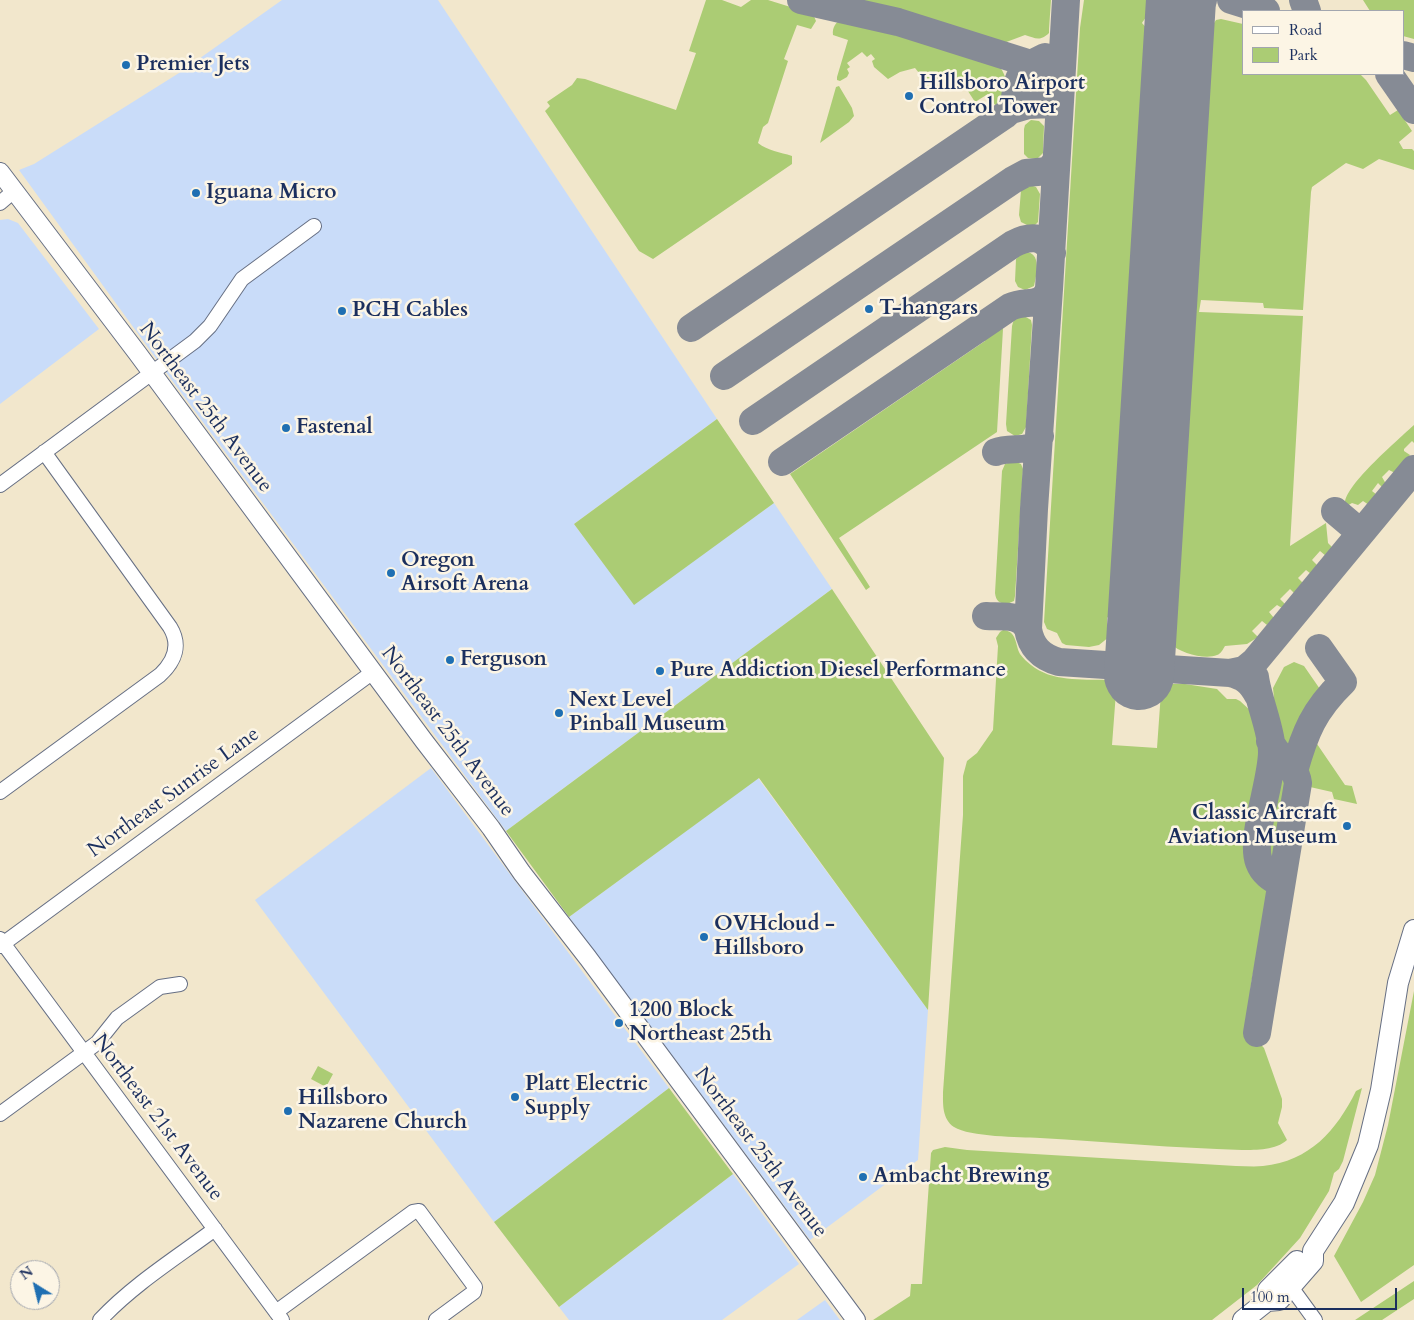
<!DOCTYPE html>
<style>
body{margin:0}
#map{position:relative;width:1414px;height:1320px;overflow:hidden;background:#f2e7cc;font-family:Cardo,serif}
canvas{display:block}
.legend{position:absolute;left:1242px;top:10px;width:162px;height:65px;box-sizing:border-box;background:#fcf5e5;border:1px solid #a2a6af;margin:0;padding:6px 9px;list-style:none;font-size:15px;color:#1b2f5e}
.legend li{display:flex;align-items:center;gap:10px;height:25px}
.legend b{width:25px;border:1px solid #a2a6af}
.north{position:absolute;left:10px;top:1260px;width:50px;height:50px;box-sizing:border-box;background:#fcf5e5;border:1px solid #a2a6af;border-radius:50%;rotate:324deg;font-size:14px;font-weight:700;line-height:20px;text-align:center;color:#1b2f5e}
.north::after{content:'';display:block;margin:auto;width:18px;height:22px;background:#1f6fb2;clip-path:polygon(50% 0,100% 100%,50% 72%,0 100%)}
.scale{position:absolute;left:1242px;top:1288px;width:155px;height:22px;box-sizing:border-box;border:2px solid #1b2f5e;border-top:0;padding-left:6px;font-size:15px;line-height:18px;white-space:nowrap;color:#1b2f5e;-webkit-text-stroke:4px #fcf5e5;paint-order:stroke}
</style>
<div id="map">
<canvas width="1414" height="1320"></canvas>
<ul class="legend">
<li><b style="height:6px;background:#fff"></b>Road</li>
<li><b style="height:14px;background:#abcc74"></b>Park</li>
</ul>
<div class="north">N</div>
<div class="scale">100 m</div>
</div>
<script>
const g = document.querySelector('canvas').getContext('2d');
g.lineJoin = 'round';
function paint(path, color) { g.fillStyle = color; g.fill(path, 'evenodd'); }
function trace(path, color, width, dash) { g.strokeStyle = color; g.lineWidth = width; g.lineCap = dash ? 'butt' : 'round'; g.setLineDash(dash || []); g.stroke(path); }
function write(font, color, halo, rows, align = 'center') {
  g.font = font + ' Cardo,serif'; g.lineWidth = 5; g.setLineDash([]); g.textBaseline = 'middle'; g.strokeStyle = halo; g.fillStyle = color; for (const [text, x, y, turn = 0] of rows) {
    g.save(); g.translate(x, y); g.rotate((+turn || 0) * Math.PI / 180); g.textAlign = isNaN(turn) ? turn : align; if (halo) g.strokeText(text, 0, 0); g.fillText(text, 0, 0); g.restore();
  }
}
const built = new Path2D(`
 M282,0H438L717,419L574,524L634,604L774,503L832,589L506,831L168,375L19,170L34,164L179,73Z
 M8,219L18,223L99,329L0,404V220Z
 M431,768L669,1088L494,1222L255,900Z
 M758,778L928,1010L918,1160L810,1240L569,917Z
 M733,1174L799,1264L722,1320H569L559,1307Z
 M825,1300L840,1320H797Z`);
const green = new Path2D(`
 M706,0H722L741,7L751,0H768L813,14L816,21L811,29L797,25L784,59L788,61L768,123L763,127L758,143C768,151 780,152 792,156V164L653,259L639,251L545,111L550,106L547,102L572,85L577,78L585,79L676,110L696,53L689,51Z
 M846,0H1051L1049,29V33C1040,42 1035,38 1025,35L1001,44L886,8Z
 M1084,0H1149C1155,10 1147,15 1142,23L1149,31L1152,39L1151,113L1130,451L1125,525L1116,608L1107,618V623L1110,631L1109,637L1099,645L1089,647L1066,645L1062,643L1057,633L1047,629L1044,622L1080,28Z
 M1363,0H1414V39L1403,36V11H1370Z
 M843,18L901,32L993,61C1008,69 1013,99 997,108L988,94L975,102L966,88L954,80L939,90L931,80L924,79L915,68L900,72L888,79L874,67L872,61L875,59L871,54L867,57L862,52L847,63L850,67L847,69L849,73L847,77L840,81L837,80V77L848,40L833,35C832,27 836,22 843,18Z
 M1221,19L1243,24V74H1360L1366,80L1390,115L1398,110L1412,131L1399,142L1403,149H1412L1414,151V170L1379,159L1363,169L1346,163L1312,187L1311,192L1303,310L1264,308L1263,303L1201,300L1199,312L1303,316L1290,546L1326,523L1328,543L1333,548L1326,556L1320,551L1312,560L1318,566L1311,574L1306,570L1298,578L1303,583L1294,593L1290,589L1280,599L1285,604L1282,608L1277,605L1269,612L1274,618L1267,625L1262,621L1252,631L1258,637L1247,644L1225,646C1223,649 1221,654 1217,655C1205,660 1180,653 1171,644L1170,635L1176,625L1165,609L1201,63L1202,53L1212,42L1210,29L1216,20Z
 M839,86L852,108L854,116L849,122L820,143L836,87Z
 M1031,120L1039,121L1044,126L1043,153L1037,159L1028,158L1024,154V129L1025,125Z
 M1030,185L1036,187L1040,194L1038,222L1035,225L1029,226L1021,222L1019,215L1021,190L1027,186Z
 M1023,252C1042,250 1037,274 1034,286L1025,290L1018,287L1015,281L1016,259Z
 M1024,316L1031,320L1032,325L1026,427L1022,434L1015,436L1007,431L1006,424L1012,326L1014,319Z
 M995,325H1000L1003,329L997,432L839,538L870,587L866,590L790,474L985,341V332Z
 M717,419L774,503L634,605L574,524Z
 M1414,425V443L1412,441L1404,449V451L1410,455L1395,473L1389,470L1382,477L1386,484L1383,488L1378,483L1372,491L1377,495L1369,505L1363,501L1358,505L1352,503L1347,506L1345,503C1345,485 1400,438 1414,425Z
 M1014,461L1021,464L1023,469L1015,596L1014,601L1007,604C999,603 996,601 995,593L1002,471L1005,464Z
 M832,589L944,758L928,1010L759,778L569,917L506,831Z
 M1003,630C1017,631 1015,644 1020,654C1023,658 1027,662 1031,665C1052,682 1081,679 1107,680L1112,683L1116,692L1112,745L1157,748L1161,692L1168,684H1185L1217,689L1227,699H1236L1240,701L1253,713L1261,732L1266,757L1249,848L1252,862L1267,888L1268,895L1251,984L1248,1018L1250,1033L1264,1048L1282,1099V1107L1278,1123L1287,1140C1276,1150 1257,1150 1242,1150C1175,1148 1108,1142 1040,1138C1019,1137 970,1137 954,1127C942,1119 943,1104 943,1092L963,815V776L967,761L977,753L993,730L998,646L996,638L1000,632Z
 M1294,662L1304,666L1322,692L1306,714L1293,751L1290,753L1280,745L1278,741L1272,714L1274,698L1273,688L1284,667Z
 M1315,737V741L1345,785L1352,786L1357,804L1334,799L1332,792L1310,787C1299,772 1308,754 1313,738Z
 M1276,766L1284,774L1287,784L1273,872L1265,861L1262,847Z
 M1414,991V1265L1361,1302L1334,1256L1363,1202L1375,1175L1388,1125Z
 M318,1066L333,1074L326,1087L311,1079Z
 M669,1088L733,1174L559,1307L494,1222Z
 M1362,1088L1343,1161L1339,1169L1334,1173L1329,1191L1300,1238L1257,1285L1212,1320H873L910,1296L911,1284H922L931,1153L933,1150L945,1147L967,1150L1236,1166C1245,1166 1254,1167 1263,1166C1310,1161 1336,1131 1356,1091Z
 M1414,1281V1299L1382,1320H1355Z`);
const taxiway = new Path2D(`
 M801,0L898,22L1031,64L1045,57
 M1066,0L1049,289L1034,509L1028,629C1031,647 1041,657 1059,662L1230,673C1244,676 1251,682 1258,695
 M1231,0L1266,11
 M1303,0L1307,11
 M1179,38C1184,21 1187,9 1203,0
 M1403,55L1414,58
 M1389,74L1414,110
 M1011,110L1028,105L1053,104L1060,94
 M691,328L1005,115C1023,100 1008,82 1031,64C1050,71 1054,72 1060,92
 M724,376L1013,180L1026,173L1048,171L1056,162
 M753,421L1013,244C1028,236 1045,234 1052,253
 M996,452C1012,445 1035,456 1040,436
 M782,462L1010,307C1026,299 1042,309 1049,289
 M1335,511L1361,533
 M986,616C1001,617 1021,613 1028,629
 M1230,673L1244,670L1255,661L1414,469
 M1255,677C1258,700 1272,731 1272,752C1272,781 1250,838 1259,862C1263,873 1271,878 1280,883
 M1294,771C1305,732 1314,710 1343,682L1319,648
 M1257,1033L1298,783C1296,765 1277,758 1270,741`);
const runway = new Path2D(`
 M1139,675L1181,0`);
const minor = new Path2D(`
 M0,203L14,191
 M0,485L195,341L210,326L242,279L314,226
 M0,792L160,675C175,661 181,645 170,627L44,452
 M0,939L282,1320
 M0,946L373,672
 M0,1114L97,1043L117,1018L160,987L180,984
 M1291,1287L1315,1320
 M276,1312L413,1212L419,1211L475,1287L474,1292L436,1320
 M100,1320C134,1284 176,1258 215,1229`);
const major = new Path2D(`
 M0,172L138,354L424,741L491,828L522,873L588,958L856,1320`);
const highway = new Path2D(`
 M1267,1301L1279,1300L1313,1261V1251L1344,1203L1368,1145L1381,1090L1398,983L1414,930
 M1243,1320L1267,1301L1268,1290L1297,1261`);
const markers = [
 [126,65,5,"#1f6fb2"],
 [909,96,5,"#1f6fb2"],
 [196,193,5,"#1f6fb2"],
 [869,309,5,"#1f6fb2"],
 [342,311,5,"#1f6fb2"],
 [286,428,5,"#1f6fb2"],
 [391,573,5,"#1f6fb2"],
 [450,660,5,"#1f6fb2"],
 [660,671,5,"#1f6fb2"],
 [559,713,5,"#1f6fb2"],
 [1347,826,5,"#1f6fb2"],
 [704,937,5,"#1f6fb2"],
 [619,1023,5,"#1f6fb2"],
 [515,1097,5,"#1f6fb2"],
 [288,1111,5,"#1f6fb2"],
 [863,1177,5,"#1f6fb2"]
];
const poiNames = [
 ["Premier Jets",136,65],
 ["Hillsboro Airport",919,84],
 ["Control Tower",919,108],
 ["Iguana Micro",206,193],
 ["T-hangars",879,309],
 ["PCH Cables",352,311],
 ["Fastenal",296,428],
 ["Oregon",401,561],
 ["Airsoft Arena",401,585],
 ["Ferguson",460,660],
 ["Pure Addiction Diesel Performance",670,671],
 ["Next Level",569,701],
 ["Pinball Museum",569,725],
 ["Classic Aircraft",1337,814,"right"],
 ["Aviation Museum",1337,838,"right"],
 ["OVHcloud -",714,925],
 ["Hillsboro",714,949],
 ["1200 Block",629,1011],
 ["Northeast 25th",629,1035],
 ["Platt Electric",525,1085],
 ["Supply",525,1109],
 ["Hillsboro",298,1099],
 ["Nazarene Church",298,1123],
 ["Ambacht Brewing",873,1177]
];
const streetNames = [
 ["Northeast 25th Avenue",205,408,53],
 ["Northeast 25th Avenue",447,732,53],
 ["Northeast Sunrise Lane",174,793,-36],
 ["Northeast 21st Avenue",157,1118,53],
 ["Northeast 25th Avenue",760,1153,53]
];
paint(built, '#c9dcf9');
paint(green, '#abcc74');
trace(taxiway, '#868b95', 28);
trace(runway, '#868b95', 70);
trace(minor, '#666f84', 16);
trace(major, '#666f84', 20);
trace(highway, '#666f84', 22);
trace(minor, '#fff', 14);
trace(major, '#fff', 18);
trace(highway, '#fff', 20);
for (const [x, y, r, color] of markers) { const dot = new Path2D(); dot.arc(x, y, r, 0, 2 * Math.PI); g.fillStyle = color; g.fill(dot); trace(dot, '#fcf5e5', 2); }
write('bold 21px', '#1b2f5e', '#fcf5e5', poiNames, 'left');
write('21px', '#1b2f5e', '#fcf5e5', streetNames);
</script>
